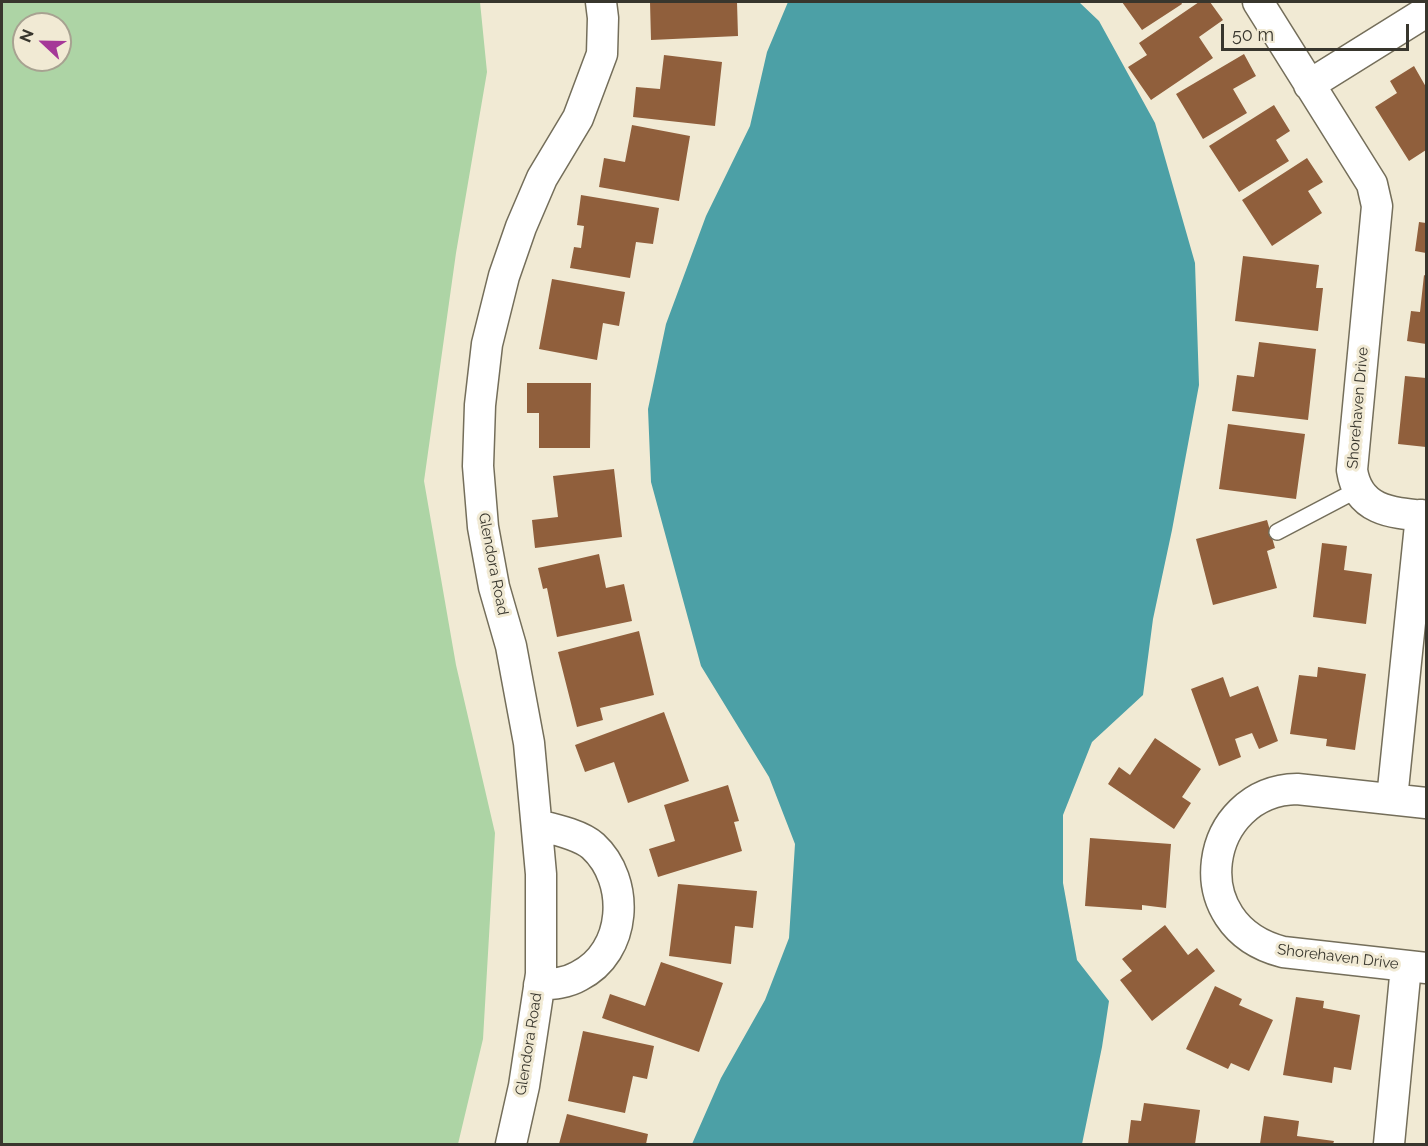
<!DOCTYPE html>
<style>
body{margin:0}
#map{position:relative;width:1428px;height:1146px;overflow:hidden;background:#f1ead4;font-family:Raleway,sans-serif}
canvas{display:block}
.frame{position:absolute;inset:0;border:3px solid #38362d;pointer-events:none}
.north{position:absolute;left:12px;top:12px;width:60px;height:60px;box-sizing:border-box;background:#f1ead4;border:2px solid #a7a291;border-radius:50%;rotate:292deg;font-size:16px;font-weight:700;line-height:24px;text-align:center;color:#38362d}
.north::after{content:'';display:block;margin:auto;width:21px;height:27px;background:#a53898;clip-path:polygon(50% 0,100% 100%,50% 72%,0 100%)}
.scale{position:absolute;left:1221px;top:24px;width:188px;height:27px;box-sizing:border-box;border:3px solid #38362d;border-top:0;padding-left:8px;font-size:18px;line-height:21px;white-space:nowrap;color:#38362d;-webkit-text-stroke:4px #f1ead4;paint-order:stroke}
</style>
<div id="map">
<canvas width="1428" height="1146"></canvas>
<div class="frame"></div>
<div class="north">N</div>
<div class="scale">50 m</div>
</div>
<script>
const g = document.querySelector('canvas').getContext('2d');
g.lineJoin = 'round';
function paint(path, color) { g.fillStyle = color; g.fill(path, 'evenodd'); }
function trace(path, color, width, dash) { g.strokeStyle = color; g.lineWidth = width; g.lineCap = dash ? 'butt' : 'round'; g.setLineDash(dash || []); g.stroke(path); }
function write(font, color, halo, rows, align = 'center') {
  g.font = font + ' Raleway,sans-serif'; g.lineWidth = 6; g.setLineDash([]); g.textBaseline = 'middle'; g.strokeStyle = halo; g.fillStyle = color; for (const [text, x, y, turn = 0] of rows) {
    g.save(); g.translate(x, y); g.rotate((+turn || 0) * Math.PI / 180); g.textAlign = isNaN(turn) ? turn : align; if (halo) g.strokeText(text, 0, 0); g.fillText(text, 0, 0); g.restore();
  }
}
const green = new Path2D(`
 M2,2H480L487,72L456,253L424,481L456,665L495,833L483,1039L458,1144H2ZM24,24H60V60H24Z`);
const water = new Path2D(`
 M788,2H1079L1099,21L1155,123L1195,263L1199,385L1172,530L1153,619L1143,695L1092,742L1063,815V883L1077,960L1109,1001L1102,1047L1082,1144H692L721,1078L765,1000L789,938L795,844L769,777L701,666L651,482L648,409L666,324L706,216L750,126L767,52Z`);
const building = new Path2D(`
 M650,2H737L738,36L651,40Z
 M1122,2H1181L1182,4L1142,30Z
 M1199,2H1210L1223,20L1199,37L1213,58L1151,100L1128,67L1147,55L1139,43Z
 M1244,54L1256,76L1233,89L1247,113L1203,139L1176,94Z
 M664,55L722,62L715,126L633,117L636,87L660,89Z
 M1414,66L1426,87V150L1409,161L1375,107L1397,93L1390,81Z
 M1274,105L1290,131L1276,140L1289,161L1239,192L1209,146Z
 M632,125L690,136L679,201L599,187L604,158L625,162Z
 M1307,158L1323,182L1308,191L1322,213L1272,246L1242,200Z
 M581,195L659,208L653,244L636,242L630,278L570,268L574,247L581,248L584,226L577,225Z
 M1419,222L1426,223V253L1415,251Z
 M1243,256L1319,265L1316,288H1323L1318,331L1235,321Z
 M1424,275L1426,276V344L1407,341L1411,311L1420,312Z
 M552,279L625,292L619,326L603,323L597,360L539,349Z
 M1259,342L1316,349L1308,420L1232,411L1237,375L1254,377Z
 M1405,376L1426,378V447L1398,444Z
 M527,383H591L590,448H539V413H527Z
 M1228,424L1305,434L1296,499L1219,489Z
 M614,469L622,537L535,548L532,520L558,517L553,476Z
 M1267,520L1275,548L1267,551L1277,588L1213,605L1196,539Z
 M1322,543L1347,546L1344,570L1372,574L1366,624L1313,617Z
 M599,554L606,588L624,584L632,621L557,637L547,588L543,589L538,568Z
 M639,631L654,695L600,708L603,720L577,727L558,652Z
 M1318,667L1366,674L1355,750L1326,746L1327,739L1290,734L1299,675L1317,677Z
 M1223,677L1230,697L1258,686L1278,741L1259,749L1252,733L1235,739L1241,757L1219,766L1191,689Z
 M664,712L689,781L628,803L614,762L585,772L575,745Z
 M1155,738L1201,769L1182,797L1191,803L1174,829L1108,784L1119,767L1130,775Z
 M728,785L739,821L734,822L742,851L658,877L649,849L675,841L664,805Z
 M1090,838L1171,844L1166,908L1142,905V910L1085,906Z
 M678,884L757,891L753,928L735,926L731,964L669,956Z
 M1165,925L1188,955L1197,948L1215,971L1152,1021L1120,980L1132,971L1122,959Z
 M661,962L723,983L699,1052L602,1018L610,994L645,1006Z
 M1215,986L1242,999L1239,1005L1273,1020L1249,1071L1231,1063L1228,1069L1186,1049Z
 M1296,997L1324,1001L1323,1008L1360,1015L1351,1070L1334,1067L1332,1083L1283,1075Z
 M583,1031L654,1046L647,1079L633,1076L625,1113L568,1101Z
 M1144,1103L1200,1110L1195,1144H1128L1131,1120L1141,1121Z
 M567,1114L648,1134L646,1144H559Z
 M1264,1116L1299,1121L1297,1136L1334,1141L1333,1144H1260Z`);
const lane = new Path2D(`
 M1277,532L1357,490`);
const street = new Path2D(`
 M1258,2L1372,184L1377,206L1352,470C1358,511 1392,513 1426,516
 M1309,85L1426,12
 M1392,799L1421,515
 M1426,803L1297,789C1204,791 1181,926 1283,952L1426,968
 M538,825C554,829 581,835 593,846C631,881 627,952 579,976C567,983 553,984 539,985
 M511,1144L524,1086L541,974V874L529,743L511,646L494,587L483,527L478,466L480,405L487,344L504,276L521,227L542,178L578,118L602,54L603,18L601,2
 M1389,1144L1406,966`);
const streetNames = [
 ["Shorehaven Drive",1358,408,-85],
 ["Glendora Road",493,564,79],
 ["Shorehaven Drive",1338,957,7],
 ["Glendora Road",529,1044,-81]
];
paint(green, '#add4a5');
paint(water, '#4ca0a6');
paint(building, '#905f3c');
trace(lane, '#746e5a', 18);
trace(street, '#746e5a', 33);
trace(lane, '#fff', 15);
trace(street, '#fff', 30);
write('15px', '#38362d', '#f1ead4', streetNames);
</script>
